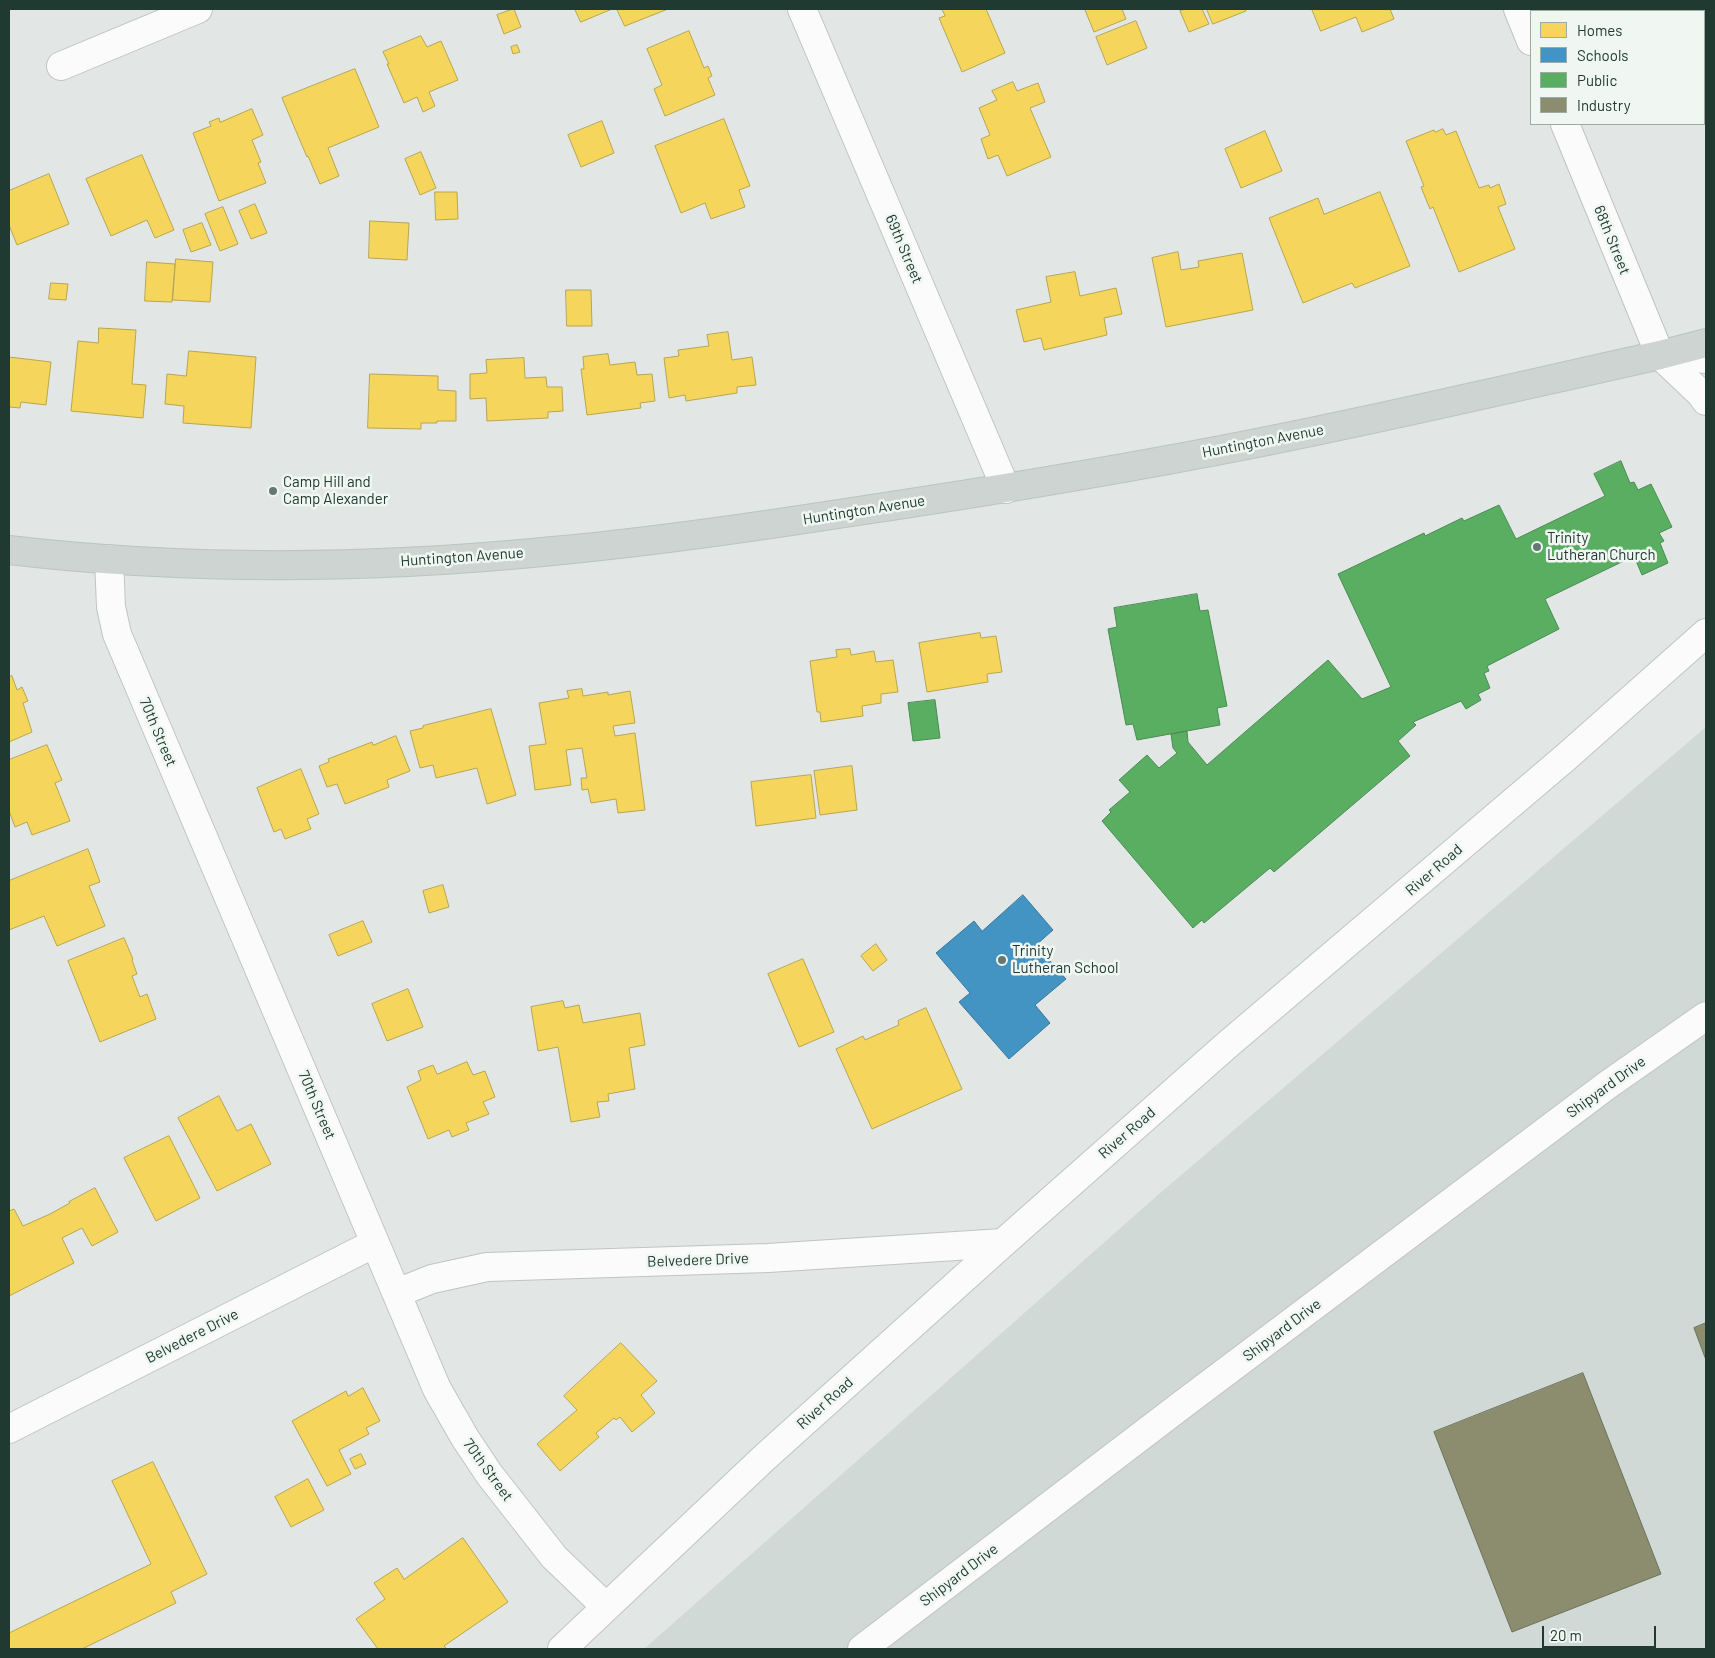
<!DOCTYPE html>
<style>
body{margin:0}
#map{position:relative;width:1715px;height:1658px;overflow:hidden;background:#e2e7e5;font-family:Barlow,sans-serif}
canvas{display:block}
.frame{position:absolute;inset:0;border:10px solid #203a32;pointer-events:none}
.legend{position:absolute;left:1530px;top:10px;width:175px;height:115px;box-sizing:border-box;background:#f0f7f3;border:1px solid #9daba6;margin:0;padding:6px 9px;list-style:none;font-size:15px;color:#203a32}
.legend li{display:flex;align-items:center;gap:10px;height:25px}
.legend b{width:25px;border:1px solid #9daba6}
.scale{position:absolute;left:1542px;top:1626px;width:114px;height:22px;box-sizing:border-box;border:2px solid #203a32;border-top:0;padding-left:6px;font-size:15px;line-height:18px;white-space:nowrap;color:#203a32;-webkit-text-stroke:4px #f0f7f3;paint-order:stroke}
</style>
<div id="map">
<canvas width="1715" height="1658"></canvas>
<div class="frame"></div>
<ul class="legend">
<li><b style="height:14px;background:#f6d55c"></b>Homes</li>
<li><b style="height:14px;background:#4393c3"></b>Schools</li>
<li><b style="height:14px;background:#5aae61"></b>Public</li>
<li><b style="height:14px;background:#8c8c6e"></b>Industry</li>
</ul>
<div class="scale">20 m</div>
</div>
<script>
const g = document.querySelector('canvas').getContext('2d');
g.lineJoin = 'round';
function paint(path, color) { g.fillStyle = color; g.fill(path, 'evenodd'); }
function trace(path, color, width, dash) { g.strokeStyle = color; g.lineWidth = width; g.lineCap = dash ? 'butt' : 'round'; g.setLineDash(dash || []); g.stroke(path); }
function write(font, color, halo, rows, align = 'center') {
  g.font = font + ' Barlow,sans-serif'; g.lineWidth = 5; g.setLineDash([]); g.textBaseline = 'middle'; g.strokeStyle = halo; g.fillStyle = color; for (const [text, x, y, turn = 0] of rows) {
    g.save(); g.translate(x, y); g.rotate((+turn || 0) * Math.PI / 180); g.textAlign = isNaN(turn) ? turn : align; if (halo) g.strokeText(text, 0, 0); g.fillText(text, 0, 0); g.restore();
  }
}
const built = new Path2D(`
 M1706,727V1649H644L1159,1194Z`);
const homes = new Path2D(`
 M514,9L521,27L504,34L497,15Z
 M575,9H612L581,22Z
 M617,9H668L625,26Z
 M942,9H986L1005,53L962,72L939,18L945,16Z
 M1088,9H1122L1126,19L1094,32L1085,10Z
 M1186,9H1202L1209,24L1189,32L1180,11Z
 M1207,9H1245L1246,11L1213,24Z
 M1312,9H1390L1394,19L1362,32L1356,17L1321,31Z
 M1136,21L1147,48L1107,65L1096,37Z
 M689,31L704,68L708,66L712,76L708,78L715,95L665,116L654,89L662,85L647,49Z
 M421,36L427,47L441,41L458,80L429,92L435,106L423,112L417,97L404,103L387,64H389L383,52Z
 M517,45L520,52L513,54L511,47Z
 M355,69L379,127L328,148L339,176L320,184L308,156L307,157L282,98Z
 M1013,82L1017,91L1038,83L1045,102L1030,108L1051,157L1007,176L998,155L988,159L981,139L990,135L979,108L997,100L992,91Z
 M252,109L263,135L252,140L261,162L258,163L266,183L219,201L193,133L211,126L209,122L219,118L220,122Z
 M724,119L750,186L739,190L745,207L711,219L705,203L681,213L655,146Z
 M602,121L614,153L581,167L568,135Z
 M1443,129L1446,135L1456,131L1479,188L1489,185L1490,188L1499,184L1506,204L1498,207L1515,249L1459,272L1433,207L1430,209L1421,187L1424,186L1406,141L1434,130L1435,132Z
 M1265,131L1282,171L1241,188L1225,149Z
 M421,152L436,188L420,195L405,159Z
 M142,155L174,230L155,238L147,220L111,236L86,179Z
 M49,174L69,224L17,245L9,225V191Z
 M435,192H457L458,219L436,220Z
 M1380,192L1410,266L1355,288L1352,283L1303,303L1269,218L1318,198L1324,214Z
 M255,204L267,233L251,239L239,211Z
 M223,207L238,244L220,251L205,214Z
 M370,221L409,223L407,260L369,258Z
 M202,223L211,245L191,252L183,230Z
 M1178,252L1181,270L1199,267L1198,261L1242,253L1253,310L1166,327L1152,258Z
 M176,259L213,262L210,302L173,300Z
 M147,262L175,264L172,302L145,301Z
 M1075,272L1080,296L1116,288L1122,314L1104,318L1107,335L1044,350L1041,338L1024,342L1016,310L1051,302L1046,277Z
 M51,283L68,284L66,300L49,299Z
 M566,290H591L592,326H567Z
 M99,328L136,330L132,384L146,385L143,418L71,411L78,341L98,343Z
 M728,332L732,360L752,357L756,385L737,387V393L686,401L685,395L669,398L664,358L679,356L678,350L709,346L707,335Z
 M189,351L256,357L251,428L183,423L184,406L165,404L167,374L186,376Z
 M608,354L610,365L635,362L637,375L652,374L655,401L640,403L641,408L587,415L581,369H584L583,357Z
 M9,357L51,362L46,405L21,402L20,408L9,407Z
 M524,358L525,378L546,377L547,387H562L563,411L548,412V418L487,421L486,398L470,399V374L487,373L486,360Z
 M370,374L438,376V390L456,391V421H437V423H421V429L368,428Z
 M980,633L981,638L996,636L1002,672L987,674L988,682L927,692L919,643Z
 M850,649L851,655L874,651L876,662L893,660L898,692L881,694V703L862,706L863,716L821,722L820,712H817L810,661L837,657L836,650Z
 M12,676L17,690L22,687L28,701L23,703L32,732L9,742V677Z
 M582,689L583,696L608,692V695L630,691L635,723L613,726L615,736L635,733L645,810L618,813L616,799L591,803L588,789L582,790L581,778H587L582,748L566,750L571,785L535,790L529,746L546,744L539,703L569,698L567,691Z
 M491,709L516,795L487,804L477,768L436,778L433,765L420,768L410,731L423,728V726Z
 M396,736L410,771L387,780L389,787L345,804L337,784L327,787L319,766L329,762L328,759L372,742L373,745Z
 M47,745L62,780L55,783L70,821L32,835L27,822L15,827L9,811V760Z
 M852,766L857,810L820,815L814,771Z
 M301,769L319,814L307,819L311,829L285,839L281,829L274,832L257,788Z
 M811,775L816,818L756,826L751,782Z
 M88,849L100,882L89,886L105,926L57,946L44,916L9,930V881Z
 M443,885L449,907L429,913L423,891Z
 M363,921L372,942L338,956L329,935Z
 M124,938L133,959L132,960L137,974L132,976L140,997L147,994L156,1019L100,1042L68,961Z
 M876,944L887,960L873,971L861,956Z
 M803,959L834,1032L799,1047L768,974Z
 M408,989L423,1027L387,1041L372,1004Z
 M563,1001L565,1008L579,1005L583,1023L640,1013L645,1045L629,1048L635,1089L608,1094L609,1101L597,1102L600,1117L571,1122L558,1047L538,1051L531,1007Z
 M926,1008L962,1089L872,1129L836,1049L863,1036L865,1040L899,1025L898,1021Z
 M467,1062L473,1075L485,1071L495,1097L483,1102L489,1114L466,1123L469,1130L452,1137L449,1130L428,1139L407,1087L421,1080L418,1071L433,1065L437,1074Z
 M219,1096L237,1131L251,1124L271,1164L217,1191L178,1118Z
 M169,1136L200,1198L156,1221L124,1158Z
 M95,1188L118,1232L92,1246L82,1228L62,1238L74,1263L9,1296V1211L14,1209L23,1226L50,1214L70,1203L69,1202Z
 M621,1343L657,1381L641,1395L655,1413L632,1432L620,1417L616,1420L614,1418L596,1433L599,1437L560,1471L537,1444L577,1410L564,1396Z
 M363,1388L380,1421L366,1428L369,1434L339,1450L351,1474L327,1486L292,1421L346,1391L348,1396Z
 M361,1454L366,1464L355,1469L350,1459Z
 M153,1462L207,1574L171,1592L176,1603L82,1649H9V1633L151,1564L112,1481Z
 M308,1479L324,1510L291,1527L275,1497Z
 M463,1538L508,1602L444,1646L447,1649H378L356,1619L385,1599L374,1583L397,1568L404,1579Z`);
const schools = new Path2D(`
 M1023,895L1053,930L1036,945L1066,979L1035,1005L1050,1023L1009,1059L959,1002L970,993L936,953L974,921L982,931Z`);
const public = new Path2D(`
 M1621,461L1630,483L1634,482L1638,490L1651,484L1672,527L1659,533L1664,541L1660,543L1668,563L1642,575L1634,556L1545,599L1559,629L1487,666L1489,671L1484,673L1490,688L1478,694L1481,700L1466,709L1461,701L1413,722L1416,725L1398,741L1410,756L1274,872L1270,868L1204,923L1202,920L1193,928L1102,821L1111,812L1109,810L1130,792L1119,780L1147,755L1159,768L1177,753L1173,748L1171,734L1187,731L1188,742L1207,765L1328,660L1362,699L1391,687L1338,574L1424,533L1425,536L1462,518L1464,521L1499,505L1516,539L1605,496L1594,474Z
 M1197,594L1200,611L1208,610L1227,706L1217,708L1220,725L1137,740L1133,724L1126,725L1108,629L1117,627L1114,608Z
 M935,700L940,738L913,741L908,703Z`);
const industry = new Path2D(`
 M1706,1323V1360L1694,1328Z
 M1583,1373L1661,1574L1512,1632L1434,1432Z`);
const street = new Path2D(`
 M802,9L1006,489
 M1518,9L1531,41
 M61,66L198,9
 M1565,124L1660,355L1706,359
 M109,559L111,607L117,634L437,1389L465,1438L489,1474L554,1557L606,1607
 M397,1293L432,1279L487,1267L768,1258L1003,1243
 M9,1429L375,1243
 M862,1649L1183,1404L1606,1086L1706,1016`);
const secondary = new Path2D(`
 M1660,355L1700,393L1706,401
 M562,1649L764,1458L1003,1243L1227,1045L1565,758L1706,633`);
const primary = new Path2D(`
 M9,550C189,571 373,569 553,551C651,542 748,528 845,513C986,492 1127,469 1267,441C1398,415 1529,384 1660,355L1706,343`);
const markers = [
 [273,491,5,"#647771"],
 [1537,547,5,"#647771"],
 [1002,960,5,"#647771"]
];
const streetNames = [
 ["68th Street",1612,240,68],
 ["69th Street",904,249,67],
 ["Huntington Avenue",1263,441,-11],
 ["Huntington Avenue",864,510,-9],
 ["Huntington Avenue",462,557,-4],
 ["70th Street",158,732,67],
 ["River Road",1434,870,-41],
 ["Shipyard Drive",1606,1087,-36],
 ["70th Street",317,1105,67],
 ["River Road",1127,1133,-41],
 ["Belvedere Drive",698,1260,-2],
 ["Shipyard Drive",1282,1330,-37],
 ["Belvedere Drive",192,1336,-27],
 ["River Road",825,1403,-42],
 ["70th Street",488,1470,54],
 ["Shipyard Drive",959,1575,-37]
];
const poiNames = [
 ["Camp Hill and",283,482],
 ["Camp Alexander",283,499],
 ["Trinity",1547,538],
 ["Lutheran Church",1547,555],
 ["Trinity",1012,951],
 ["Lutheran School",1012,968]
];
paint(built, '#d0d9d5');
paint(homes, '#f6d55c');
trace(homes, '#b6a64f', 1);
paint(schools, '#4393c3');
trace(schools, '#387898', 1);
paint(public, '#5aae61');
trace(public, '#498b53', 1);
paint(industry, '#8c8c6e');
trace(industry, '#6c735c', 1);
trace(street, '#bfc4c2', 30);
trace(secondary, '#bec5c2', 30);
trace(primary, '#bbc4c1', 30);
trace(street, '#fbfbfb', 28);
trace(secondary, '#fbfbfb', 28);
trace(primary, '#cdd4d1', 28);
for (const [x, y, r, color] of markers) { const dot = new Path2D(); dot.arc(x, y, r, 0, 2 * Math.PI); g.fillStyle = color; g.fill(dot); trace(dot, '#f0f7f3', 2); }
write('15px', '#203a32', '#f0f7f3', streetNames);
write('15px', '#203a32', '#f0f7f3', poiNames, 'left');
</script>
